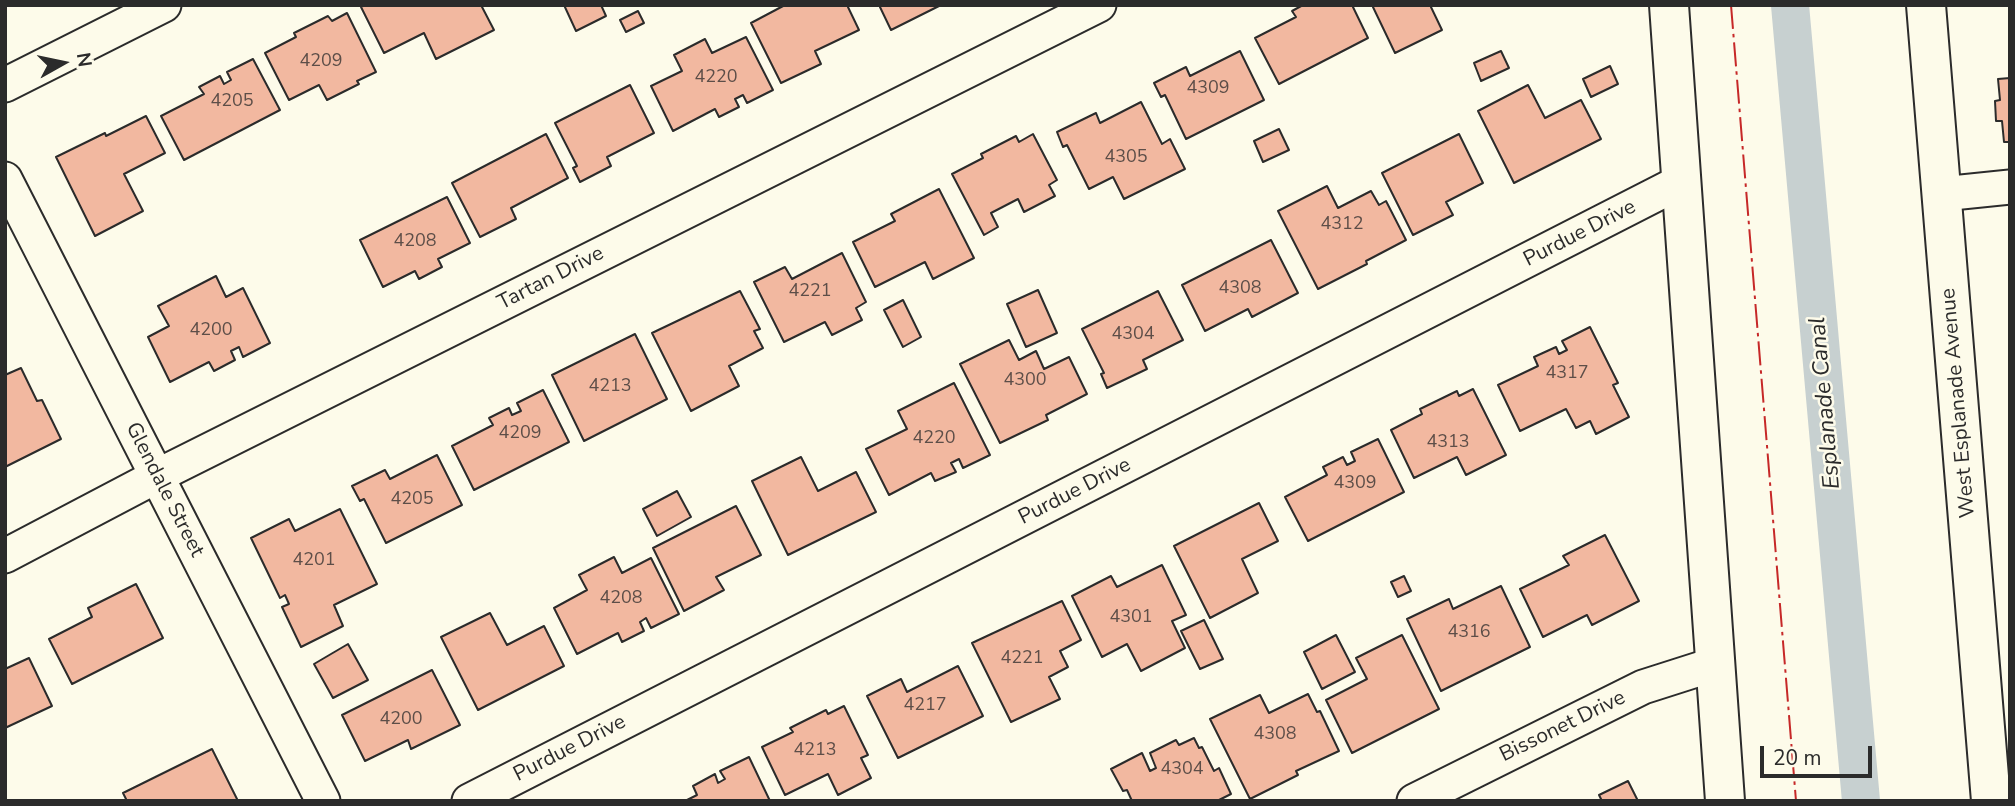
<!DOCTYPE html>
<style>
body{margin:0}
#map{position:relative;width:2015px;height:806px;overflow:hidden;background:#fdfbea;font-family:"Nunito Sans",sans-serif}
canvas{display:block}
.frame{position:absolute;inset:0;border:7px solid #2b2b2b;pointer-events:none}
.north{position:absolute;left:28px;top:28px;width:70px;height:70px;-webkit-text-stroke:5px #fdfbea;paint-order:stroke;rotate:81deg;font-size:19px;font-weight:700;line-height:28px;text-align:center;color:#2b2b2b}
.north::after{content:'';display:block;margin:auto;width:24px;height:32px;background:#2b2b2b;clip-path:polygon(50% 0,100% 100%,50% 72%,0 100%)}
.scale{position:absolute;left:1760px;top:746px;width:112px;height:32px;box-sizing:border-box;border:4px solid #2b2b2b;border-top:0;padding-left:9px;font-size:21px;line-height:24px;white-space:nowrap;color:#2b2b2b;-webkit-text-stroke:5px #fdfbea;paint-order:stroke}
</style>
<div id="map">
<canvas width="2015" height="806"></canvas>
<div class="frame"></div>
<div class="north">N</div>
<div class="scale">20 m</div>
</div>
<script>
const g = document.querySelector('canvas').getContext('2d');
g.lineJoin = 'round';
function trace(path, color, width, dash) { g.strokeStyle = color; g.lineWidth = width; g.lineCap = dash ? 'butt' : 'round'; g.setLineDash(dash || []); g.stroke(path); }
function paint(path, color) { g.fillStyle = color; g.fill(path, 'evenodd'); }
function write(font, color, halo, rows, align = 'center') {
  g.font = font + ' "Nunito Sans",sans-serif'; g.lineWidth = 5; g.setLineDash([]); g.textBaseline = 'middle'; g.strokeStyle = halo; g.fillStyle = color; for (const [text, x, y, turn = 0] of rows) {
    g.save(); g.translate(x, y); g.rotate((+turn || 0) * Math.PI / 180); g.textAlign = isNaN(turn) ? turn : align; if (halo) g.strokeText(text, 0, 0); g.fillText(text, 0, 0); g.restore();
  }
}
const canal = new Path2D(`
 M1790,5L1861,801`);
const building = new Path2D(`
 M365,5H481L494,30L436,59L424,33L384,53L361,7Z
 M564,5H601L606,16L576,31Z
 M785,5H847L859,30L815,51L821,64L781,83L751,23Z
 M879,5H938L939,6L891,30Z
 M1303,5H1352L1368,38L1279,84L1255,38L1296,17L1292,11Z
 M1372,5H1430L1442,30L1395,53Z
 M638,11L644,23L626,32L620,20Z
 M347,13L376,72L357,81L359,84L327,100L319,85L289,100L265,53L296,37L294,33L328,16L332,21Z
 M746,37L773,90L747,103L743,95L735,99L739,107L719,117L715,109L673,131L651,86L682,71L674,55L705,39L712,53Z
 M1240,51L1264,100L1186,139L1165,95L1161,97L1154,83L1186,67L1190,76Z
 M1501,51L1509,68L1481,81L1474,63Z
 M253,59L280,110L184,160L161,116L204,94L199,87L220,76L224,84L231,80L227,72Z
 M1610,66L1618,84L1591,97L1583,79Z
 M2010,78V142H2004L2002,121H1996L1995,101L2000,100L1998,79Z
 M630,85L654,133L607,157L611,166L580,182L573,168L577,166L555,123Z
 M1528,85L1545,118L1581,100L1601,139L1514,183L1478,111Z
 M1141,102L1162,144L1170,139L1185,169L1124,199L1113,177L1089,189L1067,145L1063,147L1057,132L1096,113L1100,123Z
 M146,116L165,153L124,174L143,211L95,236L56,157L105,133L106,136Z
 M1279,129L1289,150L1263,162L1254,141Z
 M546,134L568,178L511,208L516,219L480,237L452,183Z
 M1033,134L1057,180L1049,185L1055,196L1024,212L1018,199L991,213L998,227L984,235L952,174L983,158L981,154L1016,136L1019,142Z
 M1459,134L1483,183L1446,202L1453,215L1413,235L1382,173Z
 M1327,186L1338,208L1371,191L1379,205L1386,201L1406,240L1366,261L1367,264L1318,289L1278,211Z
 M939,189L974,258L933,279L925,262L875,287L853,242L895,221L891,214Z
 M447,197L470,243L438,259L442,267L419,279L415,271L383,287L360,240Z
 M1271,240L1298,293L1252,317L1248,309L1205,331L1182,285Z
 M842,253L866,302L856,308L862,320L832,335L825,322L784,342L754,282L785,267L792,279Z
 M216,276L226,297L243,288L270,343L243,357L239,347L231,351L235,360L214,371L209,362L170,382L148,337L169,326L158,306Z
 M1038,290L1057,333L1026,347L1007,304Z
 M740,291L760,329L754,331L763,348L729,366L739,386L691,411L652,333Z
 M1158,291L1183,340L1143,360L1147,369L1107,388L1101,374L1104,373L1082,329Z
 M903,300L921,337L903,347L884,310Z
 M1590,327L1618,383L1613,385L1629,417L1596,434L1590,421L1576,428L1566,409L1520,431L1498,385L1538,366L1534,357L1556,347L1559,354L1567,350L1562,341Z
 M635,334L667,399L584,441L552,375Z
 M1009,340L1019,360L1036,351L1044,369L1069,357L1087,394L1046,415L1048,420L1000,443L960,364Z
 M21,368L37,401L42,400L61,439L5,467V375Z
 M954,383L990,455L963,468L959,459L951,463L956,472L935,481L931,473L889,495L866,449L907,429L898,411Z
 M1473,389L1506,455L1466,475L1457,457L1414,478L1391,430L1422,414L1420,409L1457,391L1459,396Z
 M543,390L569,442L474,490L452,446L493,425L489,418L509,408L512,415L521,411L517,403Z
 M1378,439L1404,492L1308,541L1285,497L1327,475L1323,467L1343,457L1347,465L1355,461L1351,452Z
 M437,455L462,505L386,543L364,499L360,501L352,486L385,470L390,479Z
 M801,457L818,491L856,472L876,512L788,555L752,481Z
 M677,491L691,517L657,536L643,509Z
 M1259,503L1278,541L1242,559L1258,593L1210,618L1174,546Z
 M736,506L761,555L716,577L724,590L684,611L653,548Z
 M340,509L377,584L334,605L343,626L301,647L282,607L289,604L285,595L280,598L251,538L289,519L295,531Z
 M1605,535L1639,601L1592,625L1587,615L1543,637L1520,589L1569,565L1563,556Z
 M614,557L622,573L651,558L679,614L651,628L646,618L640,622L644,631L622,642L618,633L577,654L554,608L587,590L579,575Z
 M1162,565L1186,615L1172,621L1185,648L1141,671L1127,644L1102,657L1072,596L1111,576L1117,587Z
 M1404,576L1411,591L1398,597L1391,582Z
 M136,584L163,638L72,684L49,639L92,617L88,608Z
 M1501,586L1530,647L1441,691L1407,619L1449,599L1453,609Z
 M1062,601L1081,640L1060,651L1068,667L1049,677L1060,699L1011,722L972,643Z
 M490,613L507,645L544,626L564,666L478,710L441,637Z
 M1204,620L1223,659L1200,669L1181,631Z
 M1336,635L1355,672L1322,689L1304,652Z
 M1402,635L1439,709L1352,753L1326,700L1367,679L1356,658Z
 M348,644L368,680L333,698L314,664Z
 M29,658L52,706L5,728V669Z
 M958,666L983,716L898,758L867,696L901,679L907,692Z
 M432,670L460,725L411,749L408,740L365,761L342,715Z
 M1308,694L1317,712L1320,711L1339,751L1296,771L1298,775L1250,799L1210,719L1260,695L1269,713Z
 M844,706L868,755L861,758L871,778L838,795L828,774L785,795L762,747L793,732L790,728L826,710L828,714Z
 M1194,738L1199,748L1202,747L1214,771L1219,768L1231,794L1217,801H1132L1127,790L1123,791L1111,769L1142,753L1150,771L1156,768L1150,753L1176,740L1179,745Z
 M212,749L238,801H127L123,793Z
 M749,757L770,801H685L697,795L693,786L715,774L718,783L725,779L720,771Z
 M1628,781L1638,801H1602L1599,795Z`);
const minor = new Path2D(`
 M5,85L164,5
 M5,179L323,801
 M1942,194L2010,187
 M5,556L157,476L1099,5
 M469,801L1680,182
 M1414,801L1643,687L1715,664`);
const secondary = new Path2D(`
 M1669,5L1725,801
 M1926,5L1991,801`);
const power = new Path2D(`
 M1731,5L1796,801`);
const numberNames = [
 ["4209",321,62],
 ["4220",716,78],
 ["4309",1208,89],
 ["4205",232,102],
 ["4305",1126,158],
 ["4312",1342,225],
 ["4208",415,242],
 ["4308",1240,289],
 ["4221",810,292],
 ["4200",211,331],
 ["4304",1133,335],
 ["4317",1567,374],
 ["4300",1025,381],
 ["4213",610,387],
 ["4209",520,434],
 ["4220",934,439],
 ["4313",1448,443],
 ["4309",1355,484],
 ["4205",412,500],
 ["4201",314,561],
 ["4208",621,599],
 ["4301",1131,618],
 ["4316",1469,633],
 ["4221",1022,659],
 ["4217",925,706],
 ["4200",401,720],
 ["4308",1275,735],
 ["4213",815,751],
 ["4304",1182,770]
];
const streetNames = [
 ["Purdue Drive",1580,234,-27],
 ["Tartan Drive",551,279,-27],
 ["West Esplanade Avenue",1959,403,-95],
 ["Glendale Street",164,490,63],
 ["Purdue Drive",1075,492,-27],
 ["Bissonet Drive",1563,727,-26],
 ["Purdue Drive",570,749,-27]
];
const waterNames = [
 ["Esplanade Canal",1826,403,-95]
];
trace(canal, '#c7d0d0', 38);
paint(building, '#f2b8a0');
trace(building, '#2b2b2b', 2);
trace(minor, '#2b2b2b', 37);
trace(secondary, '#2b2b2b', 42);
trace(minor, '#fdfbea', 33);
trace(secondary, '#fdfbea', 38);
trace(power, '#c62828', 2, [24, 5, 3.5, 5]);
write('18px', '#5d4e48', null, numberNames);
write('21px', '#2b2b2b', '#fdfbea', streetNames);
write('italic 23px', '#2b2b2b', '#fdfbea', waterNames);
</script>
